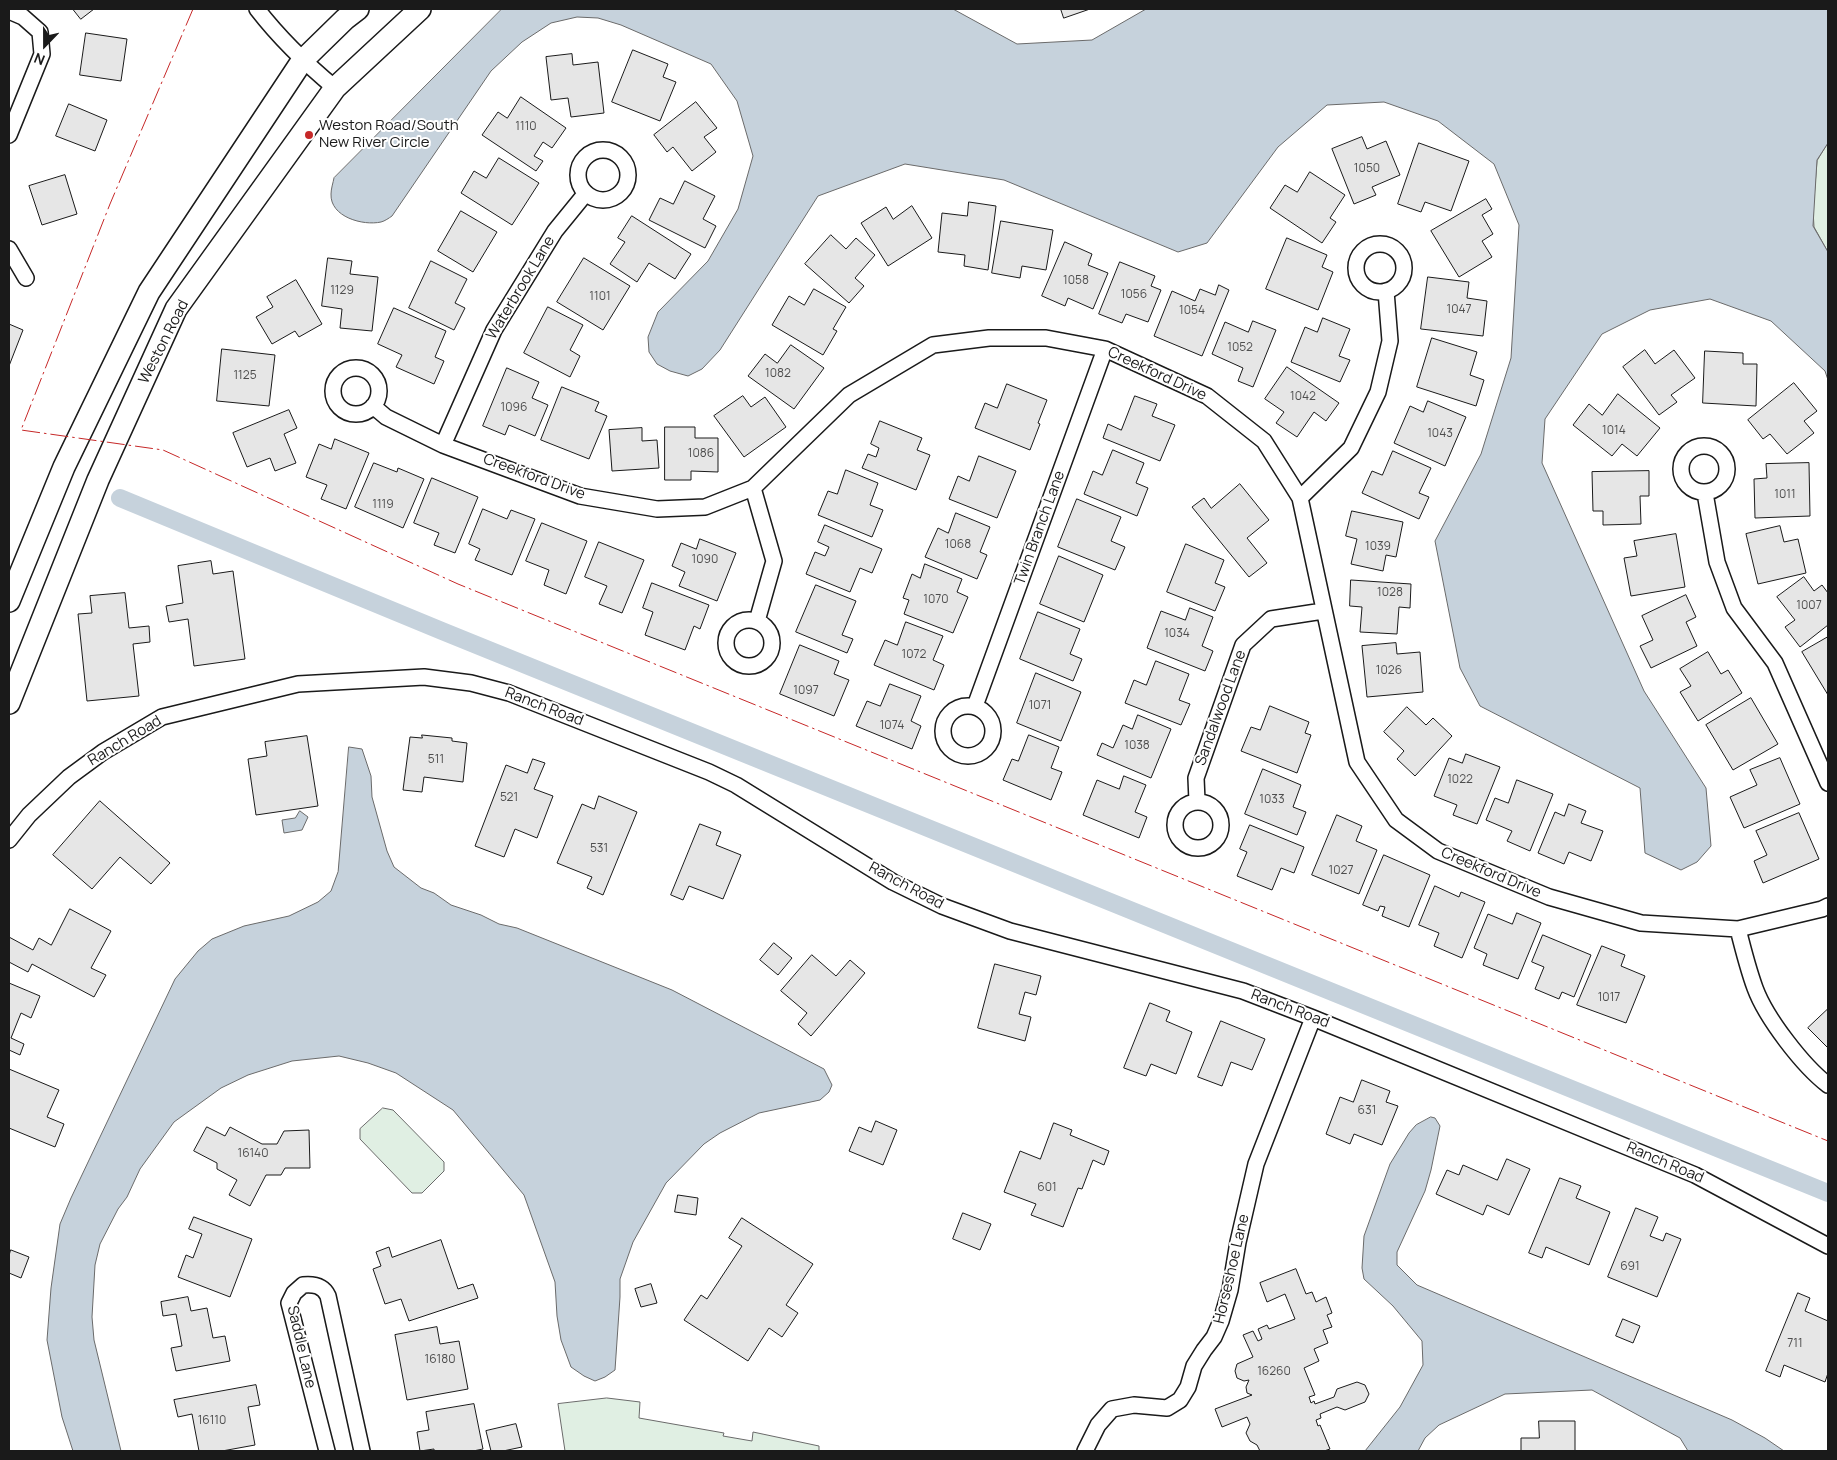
<!DOCTYPE html>
<style>
body{margin:0}
#map{position:relative;width:1837px;height:1460px;overflow:hidden;background:#fff;font-family:Manrope,sans-serif}
canvas{display:block}
.frame{position:absolute;inset:0;border:10px solid #1a1a1a;pointer-events:none}
.north{position:absolute;left:20px;top:20px;width:50px;height:50px;-webkit-text-stroke:4px #fff;paint-order:stroke;rotate:202deg;font-size:14px;font-weight:700;line-height:20px;text-align:center;color:#1a1a1a}
.north::after{content:'';display:block;margin:auto;width:18px;height:22px;background:#1a1a1a;clip-path:polygon(50% 0,100% 100%,50% 72%,0 100%)}
</style>
<div id="map">
<canvas width="1837" height="1460"></canvas>
<div class="frame"></div>
<div class="north">N</div>
</div>
<script>
const g = document.querySelector('canvas').getContext('2d');
g.lineJoin = 'round';
function paint(path, color) { g.fillStyle = color; g.fill(path, 'evenodd'); }
function trace(path, color, width, dash) { g.strokeStyle = color; g.lineWidth = width; g.lineCap = dash ? 'butt' : 'round'; g.setLineDash(dash || []); g.stroke(path); }
function write(font, color, halo, rows, align = 'center') {
  g.font = font + ' Manrope,sans-serif'; g.lineWidth = 4; g.setLineDash([]); g.textBaseline = 'middle'; g.strokeStyle = halo; g.fillStyle = color; for (const [text, x, y, turn = 0] of rows) {
    g.save(); g.translate(x, y); g.rotate((+turn || 0) * Math.PI / 180); g.textAlign = isNaN(turn) ? turn : align; if (halo) g.strokeText(text, 0, 0); g.fillText(text, 0, 0); g.restore();
  }
}
const green = new Path2D(`
 M1828,143V252L1814,227L1813,210L1817,161Z
 M383,1108L393,1110L444,1162V1171L422,1193H412L360,1139V1129Z
 M607,1398L640,1402L639,1418L724,1433L723,1436L752,1441L753,1432L819,1446V1451H565L558,1404Z`);
const water = new Path2D(`
 M502,9H953L1017,44L1092,40L1146,9H1828V143L1817,160L1813,226L1828,252V380L1825,371L1771,321L1710,299L1650,310L1602,334L1545,419L1542,463L1644,691L1706,788L1711,846L1697,862L1681,870L1645,853L1640,788L1480,706L1460,668L1435,541L1481,454L1511,358L1519,225L1494,164L1438,121L1384,102L1327,105L1278,147L1207,243L1178,252L1004,180L905,164L818,196L720,350L702,369L688,376L670,371L657,364L649,352L648,337L658,312L708,261L738,209L753,156L737,101L711,64L621,25L598,18L577,17L551,23L522,42L491,71L392,216C389,218 385,221 381,222C363,226 330,217 331,194C331,189 333,183 334,178Z
 M349,747L362,749L371,776L372,797L387,851L394,867L421,888L434,893L451,905L481,915L499,924L517,928L672,990L824,1069L832,1085L829,1092L820,1100L759,1113L720,1133L704,1144L666,1183L633,1242L620,1279V1297L615,1370L605,1377L595,1381L584,1376L571,1367L561,1340L557,1316L555,1282L524,1195L453,1110L396,1073L368,1063L339,1056L292,1061L248,1075L221,1088L174,1122L140,1169L127,1197L118,1209L100,1244L95,1265L92,1317L94,1340L121,1451H73L62,1417L47,1340L51,1288L60,1224L71,1198L175,979L198,951L212,939L244,926L289,916L318,902L331,891L338,872Z
 M300,811L308,817L302,830L284,833L282,820L295,818Z
 M1431,1117L1435,1118L1440,1126L1431,1170L1425,1191L1397,1252V1265L1417,1285L1732,1420L1765,1438L1784,1451H1688L1680,1438L1592,1390L1505,1394L1439,1425L1425,1438L1418,1451H1365L1400,1407L1423,1365L1422,1341L1393,1306L1364,1279L1362,1268L1364,1236L1390,1164L1409,1133L1416,1125Z`);
const canal = new Path2D(`
 M120,498L442,631L1828,1193`);
const building = new Path2D(`
 M73,9H94L81,19Z
 M1061,9H1090L1064,18Z
 M86,33L127,39L121,81L80,75Z
 M633,50L668,64L663,77L676,82L660,121L612,102Z
 M572,54L573,65L598,62L604,113L571,117L568,98L551,100L546,57Z
 M521,97L566,128L552,148L543,142L534,156L543,161L536,171L482,135L498,112L507,118Z
 M696,102L717,128L704,137L716,152L692,171L673,147L667,152L654,135Z
 M69,104L107,120L95,151L56,136Z
 M1362,137L1367,149L1386,141L1400,175L1372,187L1376,195L1354,204L1332,149Z
 M1419,143L1469,161L1451,211L1425,202L1421,212L1398,204Z
 M499,158L539,183L512,225L461,193L474,171L486,178Z
 M1310,172L1345,195L1330,218L1336,222L1322,243L1270,208L1285,185L1297,192Z
 M65,175L77,214L42,225L29,186Z
 M685,181L715,196L703,219L716,226L705,248L649,220L660,198L673,204Z
 M1486,199L1492,209L1482,215L1493,234L1482,241L1492,257L1459,277L1431,231Z
 M969,202L996,206L988,270L964,266L965,255L938,252L942,213L967,216Z
 M912,206L932,238L888,266L861,223L886,207L893,219Z
 M461,211L497,232L473,272L438,251Z
 M632,216L691,254L675,279L649,263L637,282L610,264L625,242L618,238Z
 M1001,221L1053,230L1046,270L1022,266L1020,278L992,273Z
 M831,235L846,249L856,238L875,255L855,278L864,286L849,303L805,264Z
 M1287,238L1327,255L1322,267L1333,272L1318,310L1266,289Z
 M1065,242L1092,254L1088,265L1108,273L1093,309L1068,298L1065,306L1042,296Z
 M328,258L352,261L350,274L378,277L372,331L340,328L342,309L322,306Z
 M584,258L630,286L603,330L557,302Z
 M431,261L467,279L455,303L465,308L454,330L409,308Z
 M1120,262L1155,276L1151,286L1161,290L1148,322L1126,314L1122,323L1099,314Z
 M1428,277L1469,282L1467,298L1487,301L1483,336L1421,329Z
 M296,280L322,324L299,337L295,331L272,344L256,317L273,307L267,297Z
 M1219,285L1229,290L1202,356L1154,336L1172,291L1195,301L1200,289L1215,295Z
 M814,289L846,307L833,329L837,331L823,355L772,325L789,296L804,305Z
 M548,307L583,325L570,350L580,356L570,377L524,353Z
 M394,308L446,331L435,357L444,361L434,384L396,367L402,355L378,344Z
 M1323,318L1350,329L1339,356L1350,360L1340,382L1291,362L1305,327L1317,332Z
 M1253,321L1276,330L1253,387L1238,381L1243,368L1212,354L1225,322L1248,332Z
 M9,324L23,330L9,366Z
 M1432,338L1477,352L1470,375L1484,380L1476,406L1417,387Z
 M791,345L824,368L794,409L748,376L765,354L777,363Z
 M222,349L275,355L269,406L217,401Z
 M1645,350L1655,364L1674,350L1695,378L1671,395L1677,402L1659,415L1623,367Z
 M1705,351L1743,353V364H1757L1756,406L1703,403Z
 M1287,367L1339,403L1326,421L1314,412L1297,437L1276,423L1284,412L1265,399Z
 M507,368L539,382L532,398L548,405L535,436L509,425L505,435L483,426Z
 M1794,383L1817,411L1804,421L1814,433L1787,454L1770,434L1763,439L1748,420Z
 M1007,384L1047,400L1038,423L1040,424L1030,450L975,428L985,403L997,408Z
 M562,387L599,402L595,411L607,416L589,459L541,440Z
 M1618,394L1660,428L1637,456L1622,444L1612,456L1573,425L1589,404L1602,415Z
 M743,396L751,407L765,397L786,427L744,457L714,416Z
 M1135,396L1157,404L1152,416L1175,425L1160,461L1103,438L1108,424L1121,430Z
 M1428,401L1466,417L1445,466L1394,443L1410,406L1423,412Z
 M289,410L297,428L284,434L296,463L275,471L270,458L247,467L233,433Z
 M880,421L922,438L917,450L930,455L916,490L862,468L868,454L876,457L879,448L871,444Z
 M665,427H695V438H718V472L691,471V480H665Z
 M642,428V441L657,440L659,468L612,471L609,430Z
 M335,439L369,453L346,509L321,499L327,485L306,477L319,444L331,449Z
 M1113,450L1144,463L1136,483L1148,488L1137,516L1084,494L1093,471L1102,475Z
 M1393,451L1431,468L1419,493L1429,497L1419,519L1362,493L1372,471L1382,475Z
 M979,456L1016,471L997,518L949,499L958,476L969,481Z
 M374,463L397,472L398,468L424,479L403,528L355,507Z
 M1809,463L1810,516L1755,518L1754,479L1767,478L1766,464Z
 M846,470L878,483L870,505L883,510L872,537L818,515L828,491L837,494Z
 M1649,471V496H1640L1641,524L1603,525V511H1593L1592,472Z
 M432,478L478,497L455,553L434,545L439,533L414,523Z
 M1240,484L1269,520L1247,538L1267,563L1249,577L1192,507L1204,498L1211,508Z
 M1077,499L1121,517L1111,541L1125,547L1115,570L1058,547Z
 M483,509L507,519L511,510L535,519L512,575L475,560L480,549L469,544Z
 M1352,511L1403,522L1396,557L1386,555L1383,571L1351,564L1357,539L1346,536Z
 M956,513L990,527L980,552L987,555L977,579L925,557L938,528L948,533Z
 M542,523L587,541L566,594L544,585L549,570L526,561Z
 M825,525L882,549L872,573L860,568L850,592L806,574L815,552L825,556L829,547L818,542Z
 M1780,526L1784,542L1798,539L1806,573L1758,584L1746,534Z
 M1676,534L1685,587L1631,596L1624,558L1637,556L1634,541Z
 M700,539L736,553L717,601L679,586L685,572L672,566L681,543L696,549Z
 M599,542L644,560L622,613L599,604L607,586L585,577Z
 M1186,544L1224,560L1215,583L1225,587L1215,611L1167,592Z
 M1059,556L1103,575L1084,622L1040,604Z
 M211,561L213,574L233,571L245,659L194,666L188,619L169,622L166,606L183,603L178,566Z
 M925,564L962,579L957,592L968,597L953,633L904,614L909,600L903,598L912,574L920,578Z
 M1804,577L1814,591L1822,585L1828,593V625L1800,647L1785,627L1795,620L1777,597Z
 M1351,580L1411,584L1410,608L1399,607L1397,634L1360,632L1362,607L1350,606Z
 M652,583L709,605L700,629L694,626L685,650L645,635L653,612L643,608Z
 M816,585L856,601L842,635L853,639L847,653L796,632Z
 M125,593L129,628L149,626L150,642L133,644L139,696L87,701L78,614L92,613L90,596Z
 M1686,595L1696,617L1686,622L1697,646L1651,668L1640,646L1653,640L1642,616Z
 M1190,608L1213,617L1202,646L1213,651L1205,671L1147,648L1161,611L1185,620Z
 M1038,612L1080,629L1070,654L1082,659L1073,681L1020,659Z
 M906,622L943,636L933,660L944,665L934,690L874,665L885,640L897,645Z
 M1828,637V695L1802,652Z
 M1396,643L1397,654L1420,652L1423,692L1367,697L1362,646Z
 M800,645L839,661L834,674L849,680L834,716L780,694Z
 M1708,652L1721,674L1728,670L1742,693L1698,721L1680,692L1691,686L1680,669Z
 M1156,661L1189,674L1179,700L1190,704L1181,725L1125,703L1134,680L1146,685Z
 M1036,673L1081,692L1061,741L1017,723Z
 M890,684L921,696L911,721L921,726L912,749L856,726L867,701L880,706Z
 M1751,698L1778,744L1733,770L1706,725Z
 M1270,706L1309,722L1305,733L1311,735L1297,773L1241,751L1251,727L1260,730Z
 M1407,707L1426,725L1433,718L1452,736L1415,776L1397,759L1404,751L1384,732Z
 M1138,715L1171,729L1151,778L1097,755L1102,743L1113,748L1123,725L1132,729Z
 M422,735L452,738V741L467,743L463,782L424,777L422,792L403,790L410,737L422,738Z
 M1029,735L1059,747L1051,768L1062,772L1051,800L1003,780L1012,759L1018,761Z
 M307,736L318,806L256,815L248,759L267,756L265,742Z
 M1466,754L1500,767L1477,824L1453,815L1457,805L1434,796L1449,758L1462,763Z
 M1780,758L1800,804L1744,828L1730,797L1757,785L1750,770Z
 M533,759L545,763L534,789L553,796L537,838L515,829L504,857L475,846L506,765L527,773Z
 M1263,769L1301,785L1293,807L1306,812L1297,835L1245,814Z
 M1124,776L1146,785L1135,812L1147,817L1139,838L1083,815L1097,780L1119,789Z
 M1517,780L1553,794L1530,851L1507,841L1512,831L1486,820L1495,798L1508,803Z
 M599,796L637,812L603,895L587,888L592,877L557,863L582,804L594,809Z
 M100,801L170,863L151,884L120,857L92,889L53,855Z
 M1569,804L1586,811L1581,823L1603,831L1591,861L1569,852L1564,864L1538,853L1555,812L1564,816Z
 M1799,813L1819,859L1763,883L1754,861L1767,855L1756,831Z
 M1337,815L1362,826L1356,841L1377,850L1359,894L1312,875Z
 M700,824L721,832L716,845L741,855L723,899L689,886L683,900L671,895Z
 M1250,825L1304,847L1294,873L1281,868L1272,890L1237,876L1247,852L1240,849Z
 M1384,855L1430,875L1409,927L1382,916L1385,907L1380,906L1378,911L1363,905Z
 M1435,886L1459,897L1461,892L1485,902L1462,958L1434,946L1439,933L1419,925Z
 M70,909L111,931L91,968L106,975L94,997L32,964L28,972L9,962V937L33,950L39,938L51,945Z
 M1517,913L1541,923L1518,979L1483,965L1487,954L1474,948L1488,914L1512,924Z
 M1543,935L1591,955L1574,997L1562,992L1559,999L1535,989L1544,967L1532,962Z
 M774,943L792,958L778,975L760,960Z
 M1602,946L1625,955L1621,966L1645,976L1626,1023L1577,1005Z
 M812,955L836,976L850,960L865,973L811,1036L798,1024L807,1013L781,991Z
 M995,964L1041,976L1036,995L1025,992L1019,1014L1031,1017L1025,1041L978,1028Z
 M9,983L40,996L31,1018L21,1013L11,1038L24,1044L20,1055L9,1050Z
 M1150,1003L1170,1011L1166,1021L1192,1032L1176,1074L1151,1064L1146,1076L1124,1068Z
 M1828,1009V1048L1808,1028Z
 M1221,1021L1265,1039L1252,1070L1231,1062L1222,1086L1198,1077Z
 M9,1069L59,1090L47,1117L64,1124L55,1147L9,1128Z
 M1362,1080L1390,1091L1386,1102L1398,1106L1382,1145L1354,1134L1350,1144L1326,1134L1340,1097L1353,1102Z
 M876,1121L897,1130L883,1165L849,1151L859,1127L871,1132Z
 M1054,1123L1072,1130L1070,1135L1109,1151L1104,1165L1093,1160L1082,1189L1078,1188L1063,1227L1031,1215L1036,1204L1004,1192L1020,1151L1040,1159Z
 M207,1127L225,1136L230,1127L262,1144H277L284,1131L309,1130L310,1168H285L281,1175H266L250,1206L229,1195L237,1180L217,1169V1163L194,1151Z
 M1507,1159L1530,1169L1509,1215L1487,1205L1483,1215L1436,1194L1447,1170L1459,1175L1463,1165L1497,1180Z
 M1560,1178L1581,1186L1576,1198L1610,1212L1589,1265L1546,1247L1542,1258L1529,1253Z
 M678,1195L698,1198L696,1215L675,1212Z
 M1636,1208L1658,1217L1650,1236L1663,1241L1666,1233L1681,1239L1657,1297L1608,1277Z
 M963,1213L991,1224L980,1250L953,1239Z
 M194,1217L252,1239L230,1297L178,1277L186,1255L193,1258L202,1234L189,1229Z
 M742,1218L813,1264L786,1305L798,1313L782,1337L769,1328L748,1361L684,1320L701,1295L707,1299L742,1246L729,1238Z
 M441,1240L458,1289L473,1284L478,1298L409,1321L401,1299L385,1304L373,1269L381,1266L376,1252L389,1247L392,1257Z
 M11,1250L29,1257L21,1278L9,1273V1256Z
 M1296,1269L1306,1294L1312,1292L1316,1302L1326,1297L1332,1313L1327,1315L1332,1327L1323,1330L1328,1343L1314,1349L1319,1361L1304,1368L1315,1395L1309,1397L1311,1403L1314,1401L1315,1404L1334,1397L1337,1389L1357,1382L1365,1385L1369,1394L1365,1402L1345,1410L1337,1407L1320,1414L1321,1418L1316,1420L1318,1426L1320,1425L1330,1449L1324,1451H1260L1257,1445L1250,1441L1246,1433L1250,1424L1247,1417L1222,1427L1215,1409L1252,1395L1247,1393L1246,1387L1249,1380L1244,1381L1237,1378L1235,1371L1237,1364L1253,1357L1243,1335L1253,1331L1258,1341L1262,1339L1258,1329L1267,1325L1269,1329L1295,1319L1285,1294L1267,1302L1260,1283Z
 M651,1284L657,1303L641,1307L635,1289Z
 M1798,1293L1810,1298L1805,1311L1828,1321V1373L1825,1382L1784,1365L1780,1377L1766,1371Z
 M188,1297L191,1311L207,1308L213,1338L225,1336L230,1361L176,1371L171,1348L182,1346L176,1314L163,1316L161,1302Z
 M1623,1319L1640,1326L1633,1343L1616,1336Z
 M437,1327L440,1344L459,1341L468,1389L407,1400L395,1335Z
 M256,1385L260,1405L248,1407L255,1445L222,1451H199L192,1414L178,1417L174,1400Z
 M474,1404L483,1449L473,1451H434V1449L420,1451L417,1432L429,1430L426,1412Z
 M1539,1421H1575V1451H1521V1438H1539Z
 M516,1424L522,1447L503,1451H491L486,1431Z`);
const minor = new Path2D(`
 M257,9C281,40 305,63 335,88
 M9,11L23,17L40,32L42,54L9,135
 M578 175a25 25 0 1 1 50 0a25 25 0 1 1-50 0Z
 M1356 268a24 24 0 1 1 48 0a24 24 0 1 1-48 0Z
 M9,249L26,278
 M333 391a23 23 0 1 1 46 0a23 23 0 1 1-46 0Z
 M373,406L386,417L443,445L580,496L657,509L705,507L753,488L849,395L933,345L989,338H1046L1105,349L1207,396L1264,441L1300,498L1357,762L1396,820L1438,851L1549,897L1641,923L1738,929L1822,909L1828,906
 M443,445L494,330L555,231L586,193
 M1681 469a23 23 0 1 1 46 0a23 23 0 1 1-46 0Z
 M753,488L774,561L757,621
 M1705,493L1717,562L1734,608L1775,663L1828,783
 M1300,498L1351,448L1378,392L1390,341L1386,291
 M726 643a23 23 0 1 1 46 0a23 23 0 1 1-46 0Z
 M943 731a25 25 0 1 1 50 0a25 25 0 1 1-50 0Z
 M975,706L1105,349
 M1197,801L1196,778L1243,645L1271,619L1323,611
 M1175 825a23 23 0 1 1 46 0a23 23 0 1 1-46 0Z
 M9,840L29,815L69,777L103,752L162,717L298,684L424,677L471,683L509,693L709,772L736,785L893,882L942,906L1010,931L1243,991L1313,1018L1695,1175L1828,1246
 M1738,929C1743,949 1748,969 1755,988C1766,1018 1803,1066 1828,1085
 M327,1451L289,1303L294,1293L303,1285C313,1284 323,1285 328,1296L362,1451
 M1085,1451L1098,1425L1112,1409L1134,1405L1167,1408L1180,1400L1188,1387L1194,1366L1204,1350L1214,1337L1221,1321L1230,1290L1238,1242L1256,1164L1313,1018`);
const secondary = new Path2D(`
 M9,601L64,467L149,292L302,61L345,19L358,9
 M9,703L98,480L176,309L335,88L420,9`);
const power = new Path2D(`
 M193,9L110,204L21,430L163,450L458,584L1828,1141`);
const markers = [
 [309,135,5,"#c62828"]
];
const numberNames = [
 ["1110",526,127],
 ["1050",1367,169],
 ["1058",1076,281],
 ["1129",342,291],
 ["1056",1134,295],
 ["1101",600,297],
 ["1047",1459,310],
 ["1054",1192,311],
 ["1052",1240,348],
 ["1082",778,374],
 ["1125",245,376],
 ["1042",1303,397],
 ["1096",514,408],
 ["1014",1614,431],
 ["1043",1440,434],
 ["1086",701,454],
 ["1011",1785,495],
 ["1119",383,505],
 ["1068",958,545],
 ["1039",1378,547],
 ["1090",705,560],
 ["1028",1390,593],
 ["1070",936,600],
 ["1007",1809,606],
 ["1034",1177,634],
 ["1072",914,655],
 ["1026",1389,671],
 ["1097",806,691],
 ["1071",1040,706],
 ["1074",892,726],
 ["1038",1137,746],
 ["511",436,760],
 ["1022",1460,780],
 ["521",509,798],
 ["1033",1272,800],
 ["531",599,849],
 ["1027",1341,871],
 ["1017",1609,998],
 ["631",1367,1111],
 ["16140",253,1154],
 ["601",1047,1188],
 ["691",1630,1267],
 ["711",1795,1344],
 ["16180",440,1360],
 ["16260",1274,1372],
 ["16110",212,1421]
];
const poiNames = [
 ["Weston Road/South",319,126],
 ["New River Circle",319,143]
];
const streetNames = [
 ["Waterbrook Lane",521,288,-59],
 ["Weston Road",164,342,-63],
 ["Creekford Drive",1157,374,25],
 ["Creekford Drive",534,477,20],
 ["Twin Branch Lane",1040,528,-70],
 ["Ranch Road",544,707,21],
 ["Sandalwood Lane",1221,708,-70],
 ["Ranch Road",125,741,-31],
 ["Creekford Drive",1491,873,23],
 ["Ranch Road",906,886,28],
 ["Ranch Road",1290,1009,21],
 ["Ranch Road",1665,1163,23],
 ["Horseshoe Lane",1232,1269,-77],
 ["Saddle Lane",301,1347,77]
];
paint(green, '#e0efe3');
trace(green, '#6a6a6a', 1);
paint(water, '#c6d2dc');
trace(water, '#6a6a6a', 1);
trace(canal, '#c6d2dc', 18);
paint(building, '#e6e6e6');
trace(building, '#1a1a1a', 1);
trace(minor, '#1a1a1a', 18);
trace(secondary, '#1a1a1a', 24);
trace(minor, '#fff', 15);
trace(secondary, '#fff', 21);
trace(power, '#c62828', 1, [18, 4, 2.5, 4]);
for (const [x, y, r, color] of markers) { const dot = new Path2D(); dot.arc(x, y, r, 0, 2 * Math.PI); g.fillStyle = color; g.fill(dot); trace(dot, '#fff', 2); }
write('12px', '#4d4d4d', null, numberNames);
write('15px', '#1a1a1a', '#fff', poiNames, 'left');
write('15px', '#1a1a1a', '#fff', streetNames);
</script>
